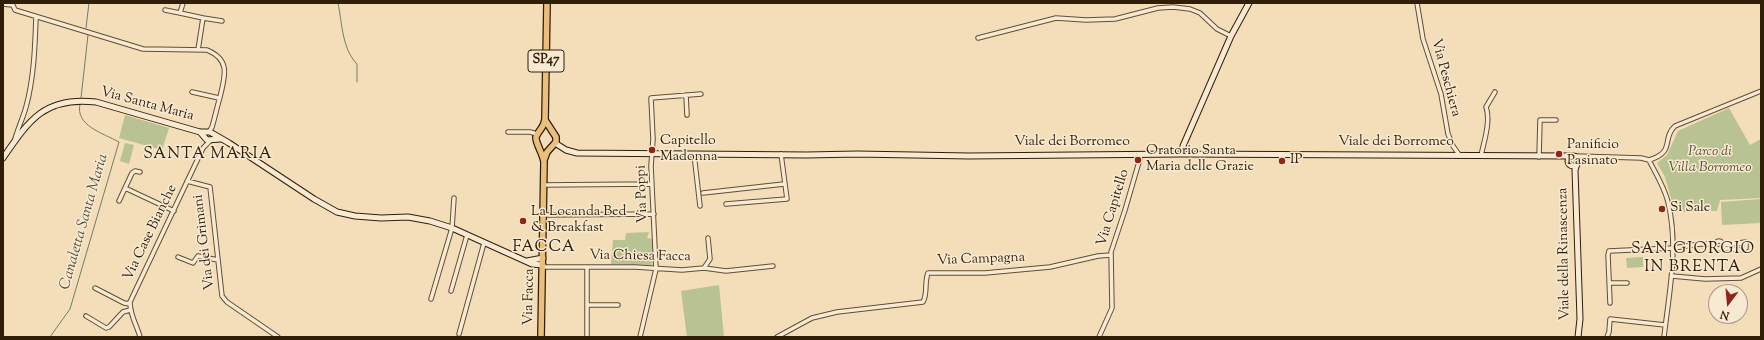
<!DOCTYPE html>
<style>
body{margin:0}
#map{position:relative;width:1764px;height:340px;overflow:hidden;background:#f4deba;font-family:"Sorts Mill Goudy",serif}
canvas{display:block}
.frame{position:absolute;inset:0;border:4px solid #301e07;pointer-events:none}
.north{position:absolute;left:1708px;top:284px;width:40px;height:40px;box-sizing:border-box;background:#f8ead2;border:1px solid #a89881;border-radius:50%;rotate:196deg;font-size:11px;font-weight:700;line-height:16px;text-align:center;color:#301e07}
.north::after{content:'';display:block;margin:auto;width:14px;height:18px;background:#8f2418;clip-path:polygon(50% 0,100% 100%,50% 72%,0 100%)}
</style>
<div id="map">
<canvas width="1764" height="340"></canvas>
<div class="frame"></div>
<div class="north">N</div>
</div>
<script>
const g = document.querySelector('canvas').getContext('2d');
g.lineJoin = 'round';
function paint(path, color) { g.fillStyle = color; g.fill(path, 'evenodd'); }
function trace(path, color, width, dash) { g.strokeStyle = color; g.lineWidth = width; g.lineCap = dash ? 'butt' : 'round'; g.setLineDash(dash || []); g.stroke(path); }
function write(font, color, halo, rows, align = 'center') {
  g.font = font + ' "Sorts Mill Goudy",serif'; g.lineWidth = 3; g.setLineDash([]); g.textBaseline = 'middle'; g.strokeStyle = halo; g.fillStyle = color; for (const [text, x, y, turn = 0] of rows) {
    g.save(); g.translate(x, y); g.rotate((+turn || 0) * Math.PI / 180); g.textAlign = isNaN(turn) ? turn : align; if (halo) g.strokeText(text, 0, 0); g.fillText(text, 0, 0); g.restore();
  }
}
const green = new Path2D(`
 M1729,108L1750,145L1761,139V198L1720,200L1717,211L1675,212L1665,177L1657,163L1667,155L1678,131Z
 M125,115L169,128L162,150L119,138Z
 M125,143L134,145L129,164L120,161Z
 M1761,199V223L1722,225L1721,202Z
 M649,232L647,238L653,239L652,265L611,264L613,240H625L626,233Z
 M1643,257V267L1627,268L1626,258Z
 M719,285L724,337H687L681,291Z`);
const stream = new Path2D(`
 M338,3C342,22 342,49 357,64V82
 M86,28L89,3
 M81,98L88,35
 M50,337L70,309L119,142C103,133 75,126 80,104`);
const street = new Path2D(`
 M12,3L15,10L143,49L207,50C231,60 225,76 220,97C217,107 215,117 212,127L209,132
 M183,3L180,13L203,18L198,50
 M1417,3L1423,39L1441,94L1448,134L1453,146L1460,156
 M3,4L12,5
 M165,10L180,13
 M203,18L222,21
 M978,38L1056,18L1086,20L1115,19L1158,8L1173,7L1190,9L1200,13L1217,29L1231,36
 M192,92L219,98
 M686,95L687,115
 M508,132H530L537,134
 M15,139C18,128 23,118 26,107C34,78 35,46 36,17
 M694,154L700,206
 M1481,156C1484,141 1491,121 1486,107L1495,92
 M1575,156L1641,158L1649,160L1652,166C1658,177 1665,190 1668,202C1679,247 1669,293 1664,337
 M1539,157L1540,120H1556
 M1649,160C1676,152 1661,139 1675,126L1761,91
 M187,181L210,187L222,296L227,302L278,337
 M543,185L652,184
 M125,188L174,211
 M703,193L784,184
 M119,201L132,173L135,171L140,172
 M726,204L787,199L781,154
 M543,215L654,214
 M1715 245a4 4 0 1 1 8 0a4 4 0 1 1-8 0Z
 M1721,248L1740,250L1746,248V242L1723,245
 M178,257L193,263L198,256L218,260
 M543,267H635L682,270L704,268L710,259L708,238
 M704,268L726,271L773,266
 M1672,276L1705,279L1741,278L1761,269
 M1609,283H1627
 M95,288L124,303L130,304
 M451,291L467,235
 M431,299L452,228L454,198
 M1610,303L1608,255L1609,251L1673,248L1700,244H1715
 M587,305H618
 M86,316L106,328L109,327L123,312L130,310
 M459,334L484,243
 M140,337C137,325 130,316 130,302L203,148L210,141
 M587,337V267
 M640,337L656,269L651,166L653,139L651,98L701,94
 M777,337L812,318L837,312L923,302C928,293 924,283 928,273H985L1050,267L1098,256L1111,255
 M1099,337L1112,308L1111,252L1125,210L1141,155
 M1607,337L1609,332L1610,319L1665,325`);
const secondary = new Path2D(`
 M200,132L207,140L220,139
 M555,143L566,150L577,153L807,155L857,154L969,156L1181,154L1571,156
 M1181,154L1183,146L1231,36L1249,3
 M1568 161a5 5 0 1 1 10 0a5 5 0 1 1-10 0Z
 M3,158C29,120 45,96 96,102L200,132H210L229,143L314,199L337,212L355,216L381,218L408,217L430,221L452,228L532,264L543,265
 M1577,164L1575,170L1580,319L1578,337
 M527,261L543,258`);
const primary = new Path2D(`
 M544,160L547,152L556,142V137L545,120
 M541,337L544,162C543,154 535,142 536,137C538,131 544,128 545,119L547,3`);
const markers = [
 [652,150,4,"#8f2418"],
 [1559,154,4,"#8f2418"],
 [1138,160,4,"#8f2418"],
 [1282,161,4,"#8f2418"],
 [1662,209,4,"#8f2418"],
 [523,221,4,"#8f2418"]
];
const shields = [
 [546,61,36]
];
const shieldNames = [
 ["SP47",546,61]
];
const streetNames = [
 ["Via Peschiera",1445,78,75],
 ["Via Santa Maria",147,105,15],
 ["Viale dei Borromeo",1072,143],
 ["Viale dei Borromeo",1396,143],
 ["Via Poppi",643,194,-92],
 ["Via Capitello",1114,208,-73],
 ["Via Case Bianche",151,233,-64],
 ["Via dei Grimani",205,242,-97],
 ["Viale della Rinascenza",1565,254,-91],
 ["Via Chiesa Facca",640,257,1],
 ["Via Campagna",981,260,-2],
 ["Via Facca",530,297,-89]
];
const poiNames = [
 ["Capitello",660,142],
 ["Madonna",660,158],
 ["Panificio",1567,146],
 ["Pasinato",1567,162],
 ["Oratorio Santa",1146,152],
 ["Maria delle Grazie",1146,168],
 ["IP",1290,161],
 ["Si Sale",1670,209],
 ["La Locanda Bed",531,213],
 ["& Breakfast",531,229]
];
const parkNames = [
 ["Parco di",1710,153],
 ["Villa Borromeo",1710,169]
];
const waterNames = [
 ["Canaletta Santa Maria",85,222,-74]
];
const quarterNames = [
 ["SANTA MARIA",208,155],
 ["FACCA",544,248],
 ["SAN GIORGIO",1693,250],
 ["IN BRENTA",1693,268]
];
paint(green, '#b8c292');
trace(stream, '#717d69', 1);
trace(street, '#614e34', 5.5);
trace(secondary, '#301e07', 7);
trace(primary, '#301e07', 8);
trace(street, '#f8ead2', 3.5);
trace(secondary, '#f8ead2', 5);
trace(primary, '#eabf7d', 5.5);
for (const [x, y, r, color] of markers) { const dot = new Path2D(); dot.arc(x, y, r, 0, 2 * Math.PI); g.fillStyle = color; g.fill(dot); trace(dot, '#f8ead2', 1.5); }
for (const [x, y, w] of shields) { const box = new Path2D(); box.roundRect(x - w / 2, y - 11, w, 22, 3); g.fillStyle = '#f8ead2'; g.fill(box); trace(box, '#301e07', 1); }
write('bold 13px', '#301e07', null, shieldNames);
write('14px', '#301e07', '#f8ead2', streetNames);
write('14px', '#301e07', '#f8ead2', poiNames, 'left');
write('italic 14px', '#594f31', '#f8ead2', parkNames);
write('italic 15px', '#514e38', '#f8ead2', waterNames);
g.letterSpacing = '1px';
write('16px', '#301e07', '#f8ead2', quarterNames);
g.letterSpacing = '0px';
</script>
